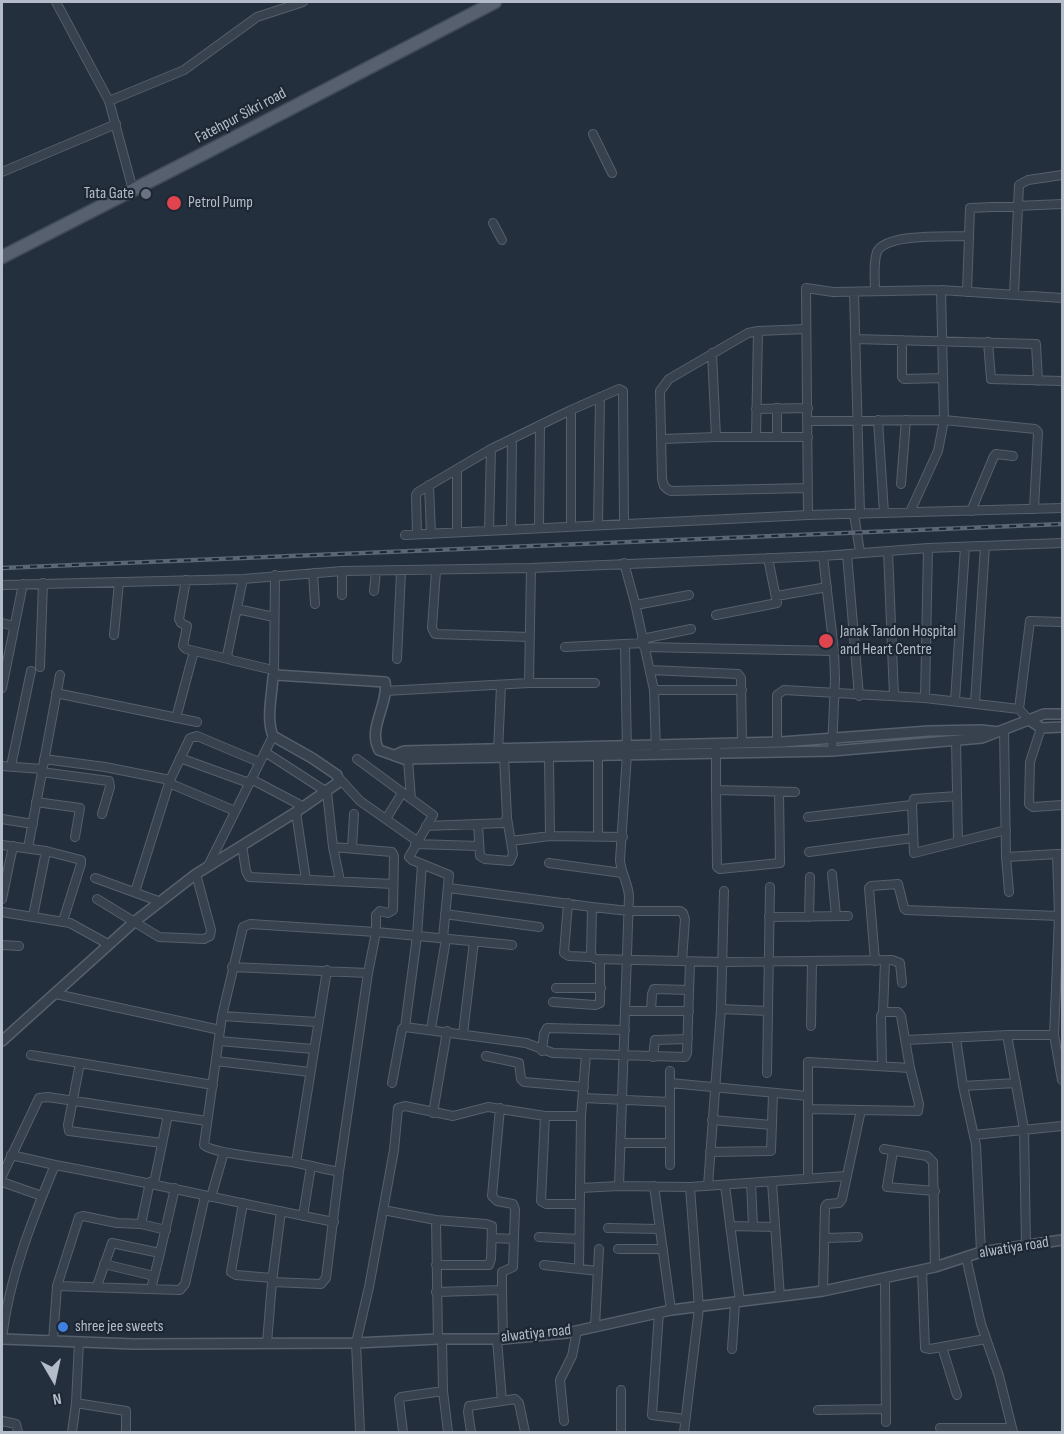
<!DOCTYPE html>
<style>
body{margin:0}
#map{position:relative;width:1064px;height:1434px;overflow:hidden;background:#242f3e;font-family:"Sofia Sans Condensed",sans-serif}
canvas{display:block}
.frame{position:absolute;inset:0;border:3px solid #b4bcc9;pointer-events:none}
.north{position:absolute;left:24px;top:1350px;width:60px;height:60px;-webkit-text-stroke:4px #1d2633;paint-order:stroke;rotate:171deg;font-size:16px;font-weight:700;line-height:24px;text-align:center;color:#b4bcc9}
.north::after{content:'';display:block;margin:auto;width:21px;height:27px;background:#b4bcc9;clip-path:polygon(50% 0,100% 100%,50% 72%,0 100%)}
</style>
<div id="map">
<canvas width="1064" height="1434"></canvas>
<div class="frame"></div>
<div class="north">N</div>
</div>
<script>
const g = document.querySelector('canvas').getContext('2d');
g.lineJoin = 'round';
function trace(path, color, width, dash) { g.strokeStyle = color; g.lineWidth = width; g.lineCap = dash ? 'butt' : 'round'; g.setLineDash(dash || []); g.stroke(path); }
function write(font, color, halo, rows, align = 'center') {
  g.font = font + ' "Sofia Sans Condensed",sans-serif'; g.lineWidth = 4.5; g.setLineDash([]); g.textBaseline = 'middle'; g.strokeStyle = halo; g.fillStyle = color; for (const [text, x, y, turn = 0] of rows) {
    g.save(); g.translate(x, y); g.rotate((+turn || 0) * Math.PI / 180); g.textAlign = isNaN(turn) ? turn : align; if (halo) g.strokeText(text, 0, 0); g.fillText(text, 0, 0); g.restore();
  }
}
const minor = new Path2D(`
 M56,2L109,101L133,190
 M109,101L184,70L257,17L303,2
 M593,134L612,173
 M2,172L116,124
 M493,223L502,240
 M875,290C875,279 873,263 877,252C886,233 948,237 968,236
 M854,292L860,514
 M967,292L970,208L1062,204
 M1014,295L1019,185L1028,180L1062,175
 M806,329L758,331L748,333L669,379L660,391L662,478C663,485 664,488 671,491L808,488
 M855,339L1036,344L1038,381
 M902,340V377L904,379L943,378
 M988,342L991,379L1062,381
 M712,353L716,437
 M756,409L808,408
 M571,410V526
 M878,420L884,513
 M808,421L944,420L1035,429L1038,432L1034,509
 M756,437L758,331
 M777,437V408
 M663,439L716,437H808
 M901,484L906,420
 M429,485L431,534
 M971,511L994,456L996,454L1013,456
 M910,512L938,451L944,420L941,290
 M854,514L860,552
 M808,515L806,288L833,292L941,290L1062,298
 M598,525L600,397
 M539,528L540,425
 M511,529L512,439
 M489,530L491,449
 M457,532V469
 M417,534L416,495L418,492L491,449L571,410L619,389L623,391L624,523
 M405,535L808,515L1062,508
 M888,551L894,696
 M847,554L859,696
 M823,556L834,651L835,679L832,751
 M624,563L635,603L654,690L656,750
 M342,571V595
 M436,571L432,628L435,634L530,637
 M313,573L315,604
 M243,579L227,656L231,660L273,670
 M186,580L179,619L181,623L187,626L183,646L186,649L228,659
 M2,585L243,579L342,571L531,568L823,556L928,548L1062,543
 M374,591L376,571
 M777,596L827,587
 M636,605L689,595
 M237,609L274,617
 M716,615L777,603L768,558
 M2,623L14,626
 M114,635L119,582
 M642,639L691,629
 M565,647L643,643
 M644,647L834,651
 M397,659L401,572
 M40,667L43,583
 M650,670L738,674L741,678L742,743
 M274,674L275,575
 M529,683L531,568
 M2,688L23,584
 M654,690H742
 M385,691L529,683H595
 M56,693L197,722
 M925,698L928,548
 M955,701L965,547
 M975,703L985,546
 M176,718L194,651
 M1028,719L1019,709L1030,621L1062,622
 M1041,728L1030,762L1029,804L1033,807L1062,805
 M1004,730L1006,857L1009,892
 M956,741L958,842
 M777,742V695L784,690L925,698L1019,709
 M716,748V790L795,792
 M265,752L327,792L333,847L340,881
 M498,752L501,685
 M598,756V835
 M180,758L249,783
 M549,758L550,836
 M44,759L105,767L170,780
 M357,759L433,815L409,857L412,860L449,875L443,938
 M408,760L411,799
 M2,766L42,769
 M11,766L31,671
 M41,772L109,781L110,787L102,814
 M339,778L360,801L417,841
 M251,779L304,807
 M169,783L235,811
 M716,790L717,867L720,869L780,863L779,792
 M957,796L914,799L912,805L914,853L1006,830
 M36,802L80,808L75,837
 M296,812L306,880
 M808,817L912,805
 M2,819L33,824
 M386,819L402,793
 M478,825L480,856L485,859L510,861L513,854L507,818
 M426,826L504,823L507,817L504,757
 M511,841L550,836L623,837
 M415,844L479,846
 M2,845L46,851L81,860V864L63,921
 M242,845L246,871L249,877L393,884
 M28,848L60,675
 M352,848L354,814
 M809,852L912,838
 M1062,854H1057L1059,916L1054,1035L1062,1080
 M1006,857L1057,854
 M549,863L622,873
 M209,864L273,736
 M832,874L836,916
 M95,878L161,902
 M449,888L592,907L629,911H680L683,913L685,919L682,961
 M135,892L170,780L190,738L197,736L259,762
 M2,899L13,846
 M97,899L159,937L204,939L210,936L211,930L196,874
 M568,903L564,953L569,956L591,957
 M592,907L591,955L595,959L722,962L892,960L900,963L902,983
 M2,912L70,923L108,944
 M445,914L539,927
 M33,916L46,851
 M769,917L848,916
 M809,917L810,877
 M2,945L19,946
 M875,961L869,888L871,886L898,884L904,908L906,910L1059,916
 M232,967L368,973
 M556,988H601
 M56,994L220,1030
 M553,1002L595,1005L600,1003V959
 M721,1009L768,1011L770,887
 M626,1011H689
 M651,1011L652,994L654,989L689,990
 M883,1012L885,961
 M222,1016L317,1022
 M811,1026L812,961
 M405,1027L417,936L422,864
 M431,1029L446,939
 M463,1034L474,941
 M1007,1035L1024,1129L1026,1246
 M956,1038L963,1086L976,1145L981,1252
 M906,1040L1007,1035H1054
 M219,1041L313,1049
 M542,1051L544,1034L547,1028L625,1030
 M31,1055L80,1063
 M486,1056L519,1063L521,1079L524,1082L584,1087
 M653,1057L655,1040L688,1039
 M216,1061L310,1072
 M767,1073L768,1011
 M392,1083L402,1029L405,1027L526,1043L553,1053L685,1057L687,1053L690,962
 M670,1083L808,1096
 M963,1086L1016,1083
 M583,1098L670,1102
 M500,1108L492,1196L497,1201L513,1204L515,1209L513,1267L502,1272V1290
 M808,1109L918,1111L919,1104L910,1068L901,1016L898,1012H883L881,1016L882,1066
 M433,1113L447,1031
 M545,1116L541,1201L546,1204H579
 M712,1120L772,1125
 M974,1135L1062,1126
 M162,1143L69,1131L68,1125L80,1063L213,1085
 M621,1143H670
 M884,1149L927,1156L933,1162L935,1267
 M893,1151L887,1187L935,1191
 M710,1152L771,1151L773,1094
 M11,1155L55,1165
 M296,1163L327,970
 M670,1165V1071
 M339,1172C324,1169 308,1165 292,1162C276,1159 213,1154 204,1145L222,1016L243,927L250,924L376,932L512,945
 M2,1176L39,1098L48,1097L207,1121
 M808,1179V1062L910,1068
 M2,1182L42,1196
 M772,1182L780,1297
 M154,1183L168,1115
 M751,1183L753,1226
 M725,1185L740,1302
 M619,1186L629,896C628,883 621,873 620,860L627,754L625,644
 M654,1186L671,1310
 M708,1186L721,1009L724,891
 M580,1188L619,1186L690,1187L846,1176
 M211,1197L224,1152
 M243,1203L231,1272L236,1275L272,1278
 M383,1210L436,1220L486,1224L492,1226L491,1259L489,1265H436
 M303,1216L311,1166
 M436,1220L438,1339
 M141,1224L150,1182
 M730,1226L775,1227
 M608,1228L660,1229
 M539,1237L579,1239
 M492,1238L514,1239
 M825,1238L858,1237
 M618,1249H663
 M966,1257L981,1324L999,1376L1013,1432
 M104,1264L154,1276
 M544,1265L598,1271
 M579,1269L581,1116L586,1054
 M922,1270L925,1348L930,1349L986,1339
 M885,1278L886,1422
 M272,1282L321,1284L326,1278L339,1172L368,973L376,932V915L380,911L388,913L393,910L394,856L392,852L333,847
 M57,1286L180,1290L185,1284L205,1196
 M97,1286L112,1243L160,1253L175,1188
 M151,1289L160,1253
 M823,1291L825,1207L827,1204L839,1203L842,1199L861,1110
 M436,1292L502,1290L503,1339
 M659,1312L652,1415L685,1419
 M595,1326L599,1249
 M2,1338C9,1278 32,1220 55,1165C148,1182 241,1204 334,1222
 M442,1339L443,1391L448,1432
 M497,1339L502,1401
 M53,1341L57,1286L79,1217L83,1216L117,1223L141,1224L166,1230
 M79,1342L76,1403L126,1411V1432
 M267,1343L272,1282L281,1211
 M942,1347L957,1395
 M732,1349L735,1303
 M621,1390V1432
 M818,1410L886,1409
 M2,1421L16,1424L18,1432
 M564,1421L560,1380L572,1356L577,1331
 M940,1428H1012
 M72,1432L76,1403
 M360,1432L356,1343L369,1287L388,1183L394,1150L398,1108L405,1106L453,1116L488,1107L545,1116H581
 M403,1432L399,1399L401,1397L443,1391
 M471,1432L468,1412L469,1406L515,1399L519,1403L525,1432
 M684,1432L699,1308L690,1187`);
const tertiary = new Path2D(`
 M1028,719L1041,728L1062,727
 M395,755L404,751L781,742L929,731L982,730L998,732
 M2,1041L134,922L196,874L296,812L339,782L337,775L312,758L273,736C266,719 272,695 273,677L276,675L385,682C389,704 367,729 379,750L404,759L832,751L982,738L1044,714H1062
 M2,1339L134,1344L356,1343L438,1339H503L567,1333L671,1310L823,1291L935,1267L981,1252L1062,1240`);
const primary = new Path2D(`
 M2,257L203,154L495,2`);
const rail = new Path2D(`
 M2,568L1062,524`);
const markers = [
 [146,194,6,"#6b7280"],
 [174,203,8,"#e0444e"],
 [826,641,8,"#e0444e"],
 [63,1327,6,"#3f7fe0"]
];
const streetNames = [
 ["Fatehpur Sikri road",241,116,-28],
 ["alwatiya road",1014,1248,-9],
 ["alwatiya road",536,1334,-6]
];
const poiNames = [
 ["Tata Gate",134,194,"right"],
 ["Petrol Pump",188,203],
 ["Janak Tandon Hospital",840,632],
 ["and Heart Centre",840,650],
 ["shree jee sweets",75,1327]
];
trace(minor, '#565f6c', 10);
trace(tertiary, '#565f6c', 12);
trace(primary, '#414a57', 15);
trace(minor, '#38414e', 8);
trace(tertiary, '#38414e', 9);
trace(primary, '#56606e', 12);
trace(rail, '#5a6575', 4.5);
trace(rail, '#1d2633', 2, [7]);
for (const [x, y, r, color] of markers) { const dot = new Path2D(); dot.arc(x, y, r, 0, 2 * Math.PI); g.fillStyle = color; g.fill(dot); trace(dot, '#1d2633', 2); }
write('16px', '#b4bcc9', '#1d2633', streetNames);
write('16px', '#b4bcc9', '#1d2633', poiNames, 'left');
</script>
